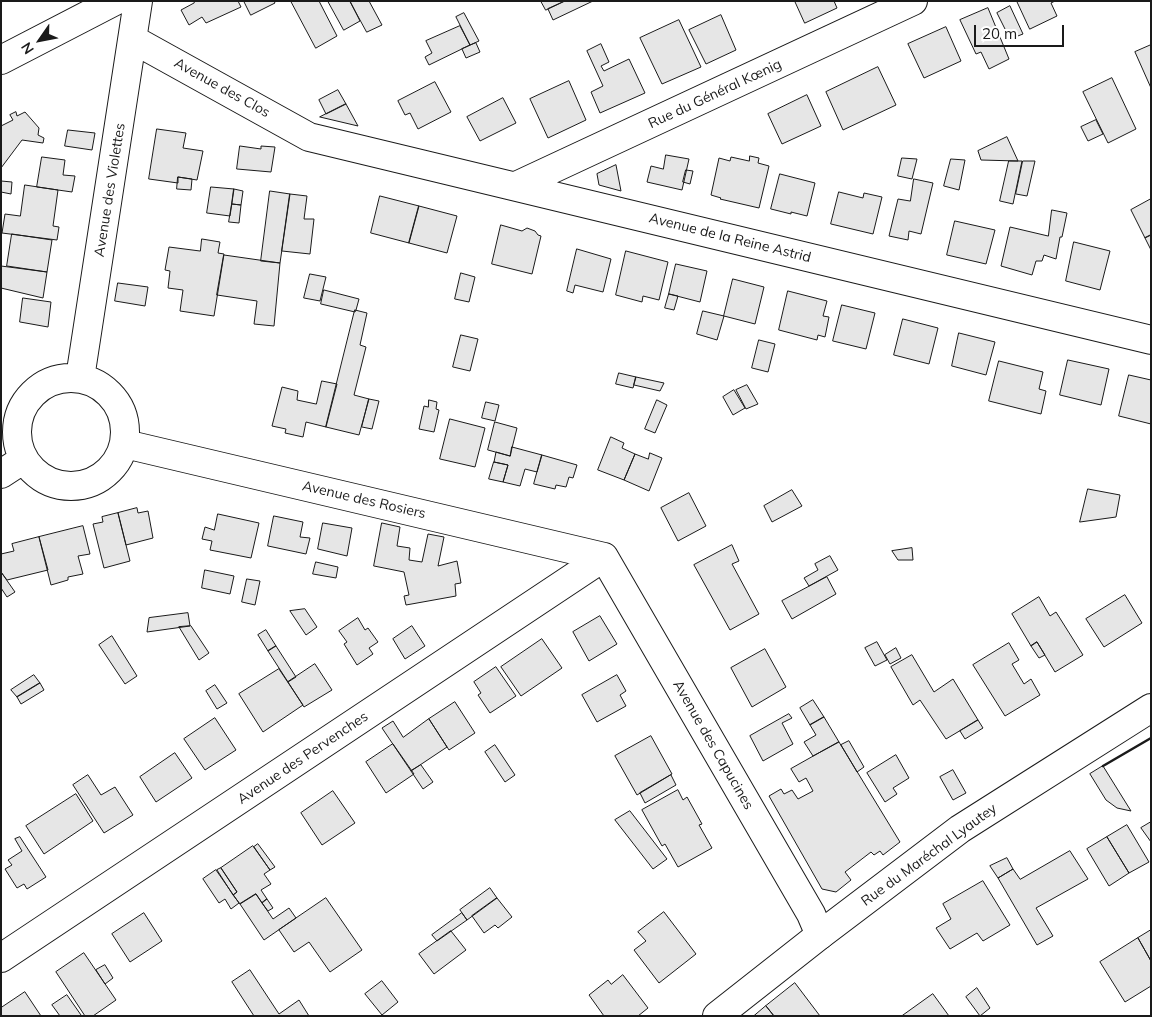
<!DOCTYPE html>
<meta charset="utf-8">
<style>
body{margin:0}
#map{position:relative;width:1152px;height:1017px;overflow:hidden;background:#fff;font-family:Mulish,sans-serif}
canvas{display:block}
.frame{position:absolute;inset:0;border:2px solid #1a1a1a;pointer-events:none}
.north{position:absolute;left:15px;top:15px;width:50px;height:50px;-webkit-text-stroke:4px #fff;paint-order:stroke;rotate:237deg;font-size:14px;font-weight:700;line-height:20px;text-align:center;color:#1a1a1a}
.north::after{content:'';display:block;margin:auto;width:18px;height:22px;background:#1a1a1a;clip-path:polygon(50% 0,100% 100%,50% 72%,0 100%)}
.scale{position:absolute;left:974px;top:25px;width:90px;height:22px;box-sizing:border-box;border:2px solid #1a1a1a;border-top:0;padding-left:6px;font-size:15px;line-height:18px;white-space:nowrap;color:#1a1a1a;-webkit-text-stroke:4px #fff;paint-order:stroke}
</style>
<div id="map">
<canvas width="1152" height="1017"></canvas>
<div class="frame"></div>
<div class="north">N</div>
<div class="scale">20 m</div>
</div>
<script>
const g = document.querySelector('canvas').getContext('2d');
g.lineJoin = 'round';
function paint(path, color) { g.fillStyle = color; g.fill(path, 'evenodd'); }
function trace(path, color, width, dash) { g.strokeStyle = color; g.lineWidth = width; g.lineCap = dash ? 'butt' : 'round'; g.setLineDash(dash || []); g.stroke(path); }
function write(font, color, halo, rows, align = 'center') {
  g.font = font + ' Mulish,sans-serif'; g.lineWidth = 4; g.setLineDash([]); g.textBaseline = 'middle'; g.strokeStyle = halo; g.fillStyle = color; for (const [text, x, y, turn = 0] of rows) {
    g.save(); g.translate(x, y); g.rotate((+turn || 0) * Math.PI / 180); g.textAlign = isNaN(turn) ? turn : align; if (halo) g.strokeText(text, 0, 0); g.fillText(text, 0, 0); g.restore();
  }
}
const building = new Path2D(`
 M194,1H238L241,7L206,23L202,17L189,25L181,10L194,3Z
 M244,1H274L275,3L251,15Z
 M291,1H319L337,36L316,48Z
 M328,1H350L360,21L344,30Z
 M350,1H369L382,25L367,32Z
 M541,1H565L546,10Z
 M565,1H593L553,20L548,9Z
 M795,1H834L837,8L805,23Z
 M1017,1H1055L1051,3L1057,16L1030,29Z
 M1010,6L1023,34L1010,39L997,13Z
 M988,8L1009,59L989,69L981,52L976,54L960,20Z
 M464,13L479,41L470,45L456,17Z
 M721,15L736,50L706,64L689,30Z
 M679,20L701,67L662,84L640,38Z
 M460,26L470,45L429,65L425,57L432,53L426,41Z
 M946,27L961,61L924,78L908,44Z
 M476,43L480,52L466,58L462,49Z
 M601,44L609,62L601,66L604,71L629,59L645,93L600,113L591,92L603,86L587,51Z
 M1151,45V88L1135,52Z
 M878,67L896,105L843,130L826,92Z
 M1112,78L1136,129L1108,143L1083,92Z
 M569,81L586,120L548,138L530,99Z
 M435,82L451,112L418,129L410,113L405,115L398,101Z
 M338,90L346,104L326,114L319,100Z
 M807,95L821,126L782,144L768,114Z
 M503,98L516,123L480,141L467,117Z
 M346,104L358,126L320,117Z
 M16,112L17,116L25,112L39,128L38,135L44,138L43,143L22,140L1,168V126L13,120L10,115Z
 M1096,120L1103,134L1088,141L1081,127Z
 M157,129L186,133L183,148L203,151L197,180L178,177V183L149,179Z
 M68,130L95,133L92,150L65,146Z
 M1007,137L1018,161L981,160L978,151Z
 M240,146L261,149V146L275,147L271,172L237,169Z
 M666,155L689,159L682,190L647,182L651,166L663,169Z
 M750,156L759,158L758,163L769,166L759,208L720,199L721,198L711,195L719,158L730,161L731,157L749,161Z
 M42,157L65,160L63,175L75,176L72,192L37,187Z
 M902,158L917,159L912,179L898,176Z
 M951,159L965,160L959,190L944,186Z
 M1009,161H1022L1013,204L1000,201Z
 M1023,161H1035L1027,196L1016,194Z
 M616,165L621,191L599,185L597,174Z
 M686,170L693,171L690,184L683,182Z
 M780,174L815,183L807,216L791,212V214L771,209Z
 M178,177L192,179L191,190L177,189Z
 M914,179L933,183L921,234L909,231L908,240L889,236L898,199L910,201Z
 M1,181L12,182L11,194L1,192Z
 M25,185L58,190L53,226L59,227L57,240L2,233L5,214L20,216Z
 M211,187L234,189L230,216L207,213Z
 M234,189L243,191L241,205L232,204Z
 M270,191L290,194L280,263L261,261Z
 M839,192L863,198L864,193L882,197L873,234L831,224Z
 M290,194L307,196L304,219H314L310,254L282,251Z
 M380,196L419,206L409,243L371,233Z
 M1151,199V235L1145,238L1131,210Z
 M232,204L241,205L239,223L229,222Z
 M419,206L457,216L447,253L409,243Z
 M1052,210L1067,213L1062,237H1060L1056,259L1044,255L1042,261H1036L1032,275L1001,266L1010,227L1048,236Z
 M955,221L995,230L986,264L947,255Z
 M501,225L522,231L527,228L535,231L538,235L541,236L532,274L492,264Z
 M12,234L52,240L47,272L7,266Z
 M1151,235V250L1145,238Z
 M202,239L220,242L218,253L224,254L214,316L180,311L183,290L168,288L170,271L165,270L169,247L200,251Z
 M1074,242L1110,251L1100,290L1066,281Z
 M577,249L611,259L603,292L575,285L573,293L567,291Z
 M626,251L668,262L659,300L643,296L642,302L616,295Z
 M224,255L280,263L274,326L254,324L257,301L217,295Z
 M676,264L707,271L700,302L669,294Z
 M1,266L47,272L43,298L1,288Z
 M461,273L475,277L469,302L455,299Z
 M310,274L326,277L320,301L304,298Z
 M733,279L764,287L755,324L724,316Z
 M118,283L148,287L145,306L115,301Z
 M324,290L359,299L356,310L355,312L321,304Z
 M788,291L827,301L823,316L829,317L825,337L818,335L817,340L779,330Z
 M669,294L678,296L674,310L665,308Z
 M23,298L51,302L48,327L20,322Z
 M842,305L875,313L866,349L833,341Z
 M355,310L367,313L360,345L366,347L354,395L369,399L359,435L326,427Z
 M703,311L724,316L717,340L697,334Z
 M903,319L938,328L929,364L894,355Z
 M959,333L995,342L986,375L952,366Z
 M461,335L478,339L470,371L453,367Z
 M759,340L775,344L768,372L752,368Z
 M1068,360L1109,369L1101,405L1060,395Z
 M999,361L1043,372L1039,389L1046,391L1041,414L989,401Z
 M619,373L636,377L633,388L616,384Z
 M1129,375L1151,380V424L1119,416Z
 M636,377L664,383L660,391L634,385Z
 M322,381L337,384L326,427L306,422L303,437L285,433L286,429L272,426L282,387L298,391L297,400L316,404Z
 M747,385L758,404L746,409L736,390Z
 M734,390L745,408L733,415L723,397Z
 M369,399L379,401L372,429L362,427Z
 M429,400L437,402L436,409L439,410L434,432L419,429L424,406L428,407Z
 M657,400L667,405L655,433L645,429Z
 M486,402L499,405L495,421L482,418Z
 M450,419L485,428L475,467L440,459Z
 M495,422L517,428L510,456L488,450Z
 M611,437L624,443L622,448L635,454L624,480L598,470Z
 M512,447L542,455L537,472L525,469L520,486L503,482L508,465L494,462L496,452L510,456Z
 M650,453L662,458L649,491L624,480L635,454L648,459Z
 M542,455L577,465L573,478L569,477L566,487L556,485L555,489L534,484Z
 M494,462L508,465L503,482L489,479Z
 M1088,489L1120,495L1116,517L1080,522Z
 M792,490L802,506L772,522L764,506Z
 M689,493L706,526L678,541L661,508Z
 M137,508L138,513L148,511L153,538L126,545L118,513Z
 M118,513L130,561L104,568L93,524L103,522L102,517Z
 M218,514L259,523L251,558L210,550L212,541L202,539L205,527L214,530Z
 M274,516L303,522L300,537L310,538L306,554L268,546Z
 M323,523L352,528L347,556L318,549Z
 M382,523L400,527L397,546L410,548L409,560L422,562L428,534L444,537L438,566L457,561L461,583L455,584L456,596L406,605L404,596L409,595L404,572L374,566Z
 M83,526L90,554L78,556L83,574L68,577V580L51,585L39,537Z
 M39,537L48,570L7,580L1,572V554L14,551L12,544Z
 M732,545L739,561L732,564L759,614L730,630L694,565Z
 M912,548L913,560H898L892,551Z
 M830,556L838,570L809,586L804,578L818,570L815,564Z
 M316,562L338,567L336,578L313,574Z
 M205,570L234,576L230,594L202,588Z
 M1,572L15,592L7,597L1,588Z
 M827,577L836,594L792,619L782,601Z
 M247,579L260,581L255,605L242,602Z
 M1125,595L1142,623L1104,647L1086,619Z
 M1039,597L1050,616L1056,612L1083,655L1055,672L1037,642L1031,646L1012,614Z
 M305,609L317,627L306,635L290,611Z
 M188,613L190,626L147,632L149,618Z
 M600,616L617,644L589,661L573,632Z
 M358,618L365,630L368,628L378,642L369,648L373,654L357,665L344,644L347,642L339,631Z
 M191,626L209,653L199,660L179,627Z
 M412,626L425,646L405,659L393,639Z
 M266,630L276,646L268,651L258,635Z
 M112,636L137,676L125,684L99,645Z
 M542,639L562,668L521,696L501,667Z
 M877,642L887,660L875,666L865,648Z
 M1037,642L1045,655L1039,658L1031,646Z
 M1009,643L1019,660L1012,664L1024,684L1031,679L1040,695L1005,716L973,665Z
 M276,646L296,677L288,682L268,651Z
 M896,648L901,658L890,664L885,655Z
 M765,649L786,687L752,707L731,668Z
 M912,655L934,692L953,679L978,720L946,739L920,700L913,705L891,667Z
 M315,664L332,690L304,707L288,682Z
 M496,667L516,696L490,713L478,695L481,693L474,682Z
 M279,669L303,705L263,732L239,694Z
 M34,675L40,683L17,697L11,690Z
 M617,675L626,691L620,695L626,706L597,722L582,695Z
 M40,683L44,690L21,704L17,697Z
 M215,685L227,703L217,709L206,691Z
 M813,700L824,717L810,725L800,708Z
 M455,702L475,733L449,750L429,719Z
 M789,714L792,718L782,723L793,744L763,761L750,736Z
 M824,717L839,742L813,756L804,742L816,735L810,725Z
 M215,718L236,750L205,770L184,739Z
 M429,719L447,747L411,771L382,728L393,721L403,737Z
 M978,720L983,728L965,739L960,731Z
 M651,736L672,774L637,795L615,756Z
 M849,741L864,767L857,772L841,745Z
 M839,742L900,842L883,855L880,851L874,855L871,852L845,872L851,880L836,892L822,889L769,796L781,789L784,794L792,790L798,799L813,791L806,778L799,782L791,769Z
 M393,744L414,774L386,793L366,762Z
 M495,745L515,775L505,782L485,752Z
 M175,753L192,778L156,802L140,777Z
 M896,755L909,778L893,788L897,794L885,802L867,773Z
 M421,765L433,782L423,789L411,771Z
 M1103,766L1131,811L1117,808L1106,800L1090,774Z
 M953,770L966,793L953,800L940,777Z
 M88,775L101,795L115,787L133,815L104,833L73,785Z
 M671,775L676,785L645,803L640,793Z
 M678,790L683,800L687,797L702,824L699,825L712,848L678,867L665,844L662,846L642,810Z
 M333,791L355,823L322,845L301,813Z
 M76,794L93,821L44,854L26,826Z
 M630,811L667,859L653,869L615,820Z
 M1151,822V842L1141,828Z
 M1127,825L1149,862L1129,873L1107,837Z
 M20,837L46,877L27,889L24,884L17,888L5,869L12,865L8,860L22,851L15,839Z
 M1107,837L1129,873L1109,886L1087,849Z
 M258,844L275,867L270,870L254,847Z
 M253,846L270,870L264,874L271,884L261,890L267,899L262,903L256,894L240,904L233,895L237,892L221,868Z
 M1070,851L1088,879L1036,908L1053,936L1037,945L998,878L1013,869L1020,879Z
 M1007,858L1013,869L998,878L990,866Z
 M221,868L237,892L233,895L217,870Z
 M216,870L239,903L231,909L225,899L219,903L203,879Z
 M983,881L1010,925L983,941L977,933L950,949L936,928L951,919L943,904Z
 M490,888L497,898L467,920L460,910Z
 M256,894L273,919L289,908L296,918L264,940L240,904Z
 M326,898L362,950L330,972L309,942L294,952L279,930Z
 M497,898L512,917L498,928L495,925L484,933L472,916Z
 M267,899L273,908L268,911L262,903Z
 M664,912L696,954L659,983L634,950L646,941L638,932Z
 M144,913L162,941L130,962L112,934Z
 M462,913L467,920L437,941L432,935Z
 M1151,930V961L1138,938Z
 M451,931L466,950L434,974L419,954Z
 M1138,938L1151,961V986L1125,1002L1100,962Z
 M84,953L116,1000L93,1016H85L56,972Z
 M105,965L113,978L105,984L96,970Z
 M250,970L279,1014L299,1000L309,1016H254L232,982Z
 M623,975L648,1008L638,1016H604L589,995L608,980L611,984Z
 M382,981L398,1002L382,1015L365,994Z
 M795,983L820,1016H774L766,1006Z
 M977,988L990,1008L980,1016L966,997Z
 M25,992L41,1016H1V1008Z
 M933,994L949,1016H902Z
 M67,995L81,1015L80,1016H60L52,1005Z
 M766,1006L774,1016H754Z`);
const street = new Path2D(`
 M134,40L309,137L1151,340
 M1,60L115,1
 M516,186L913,1
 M80,378L138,1
 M17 432a54 54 0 1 1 108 0a54 54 0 1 1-108 0Z
 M125,444L604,557
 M1,474L24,459
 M604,557L811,914L820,935
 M1,958L604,557`);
const secondary = new Path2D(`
 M717,1016L820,935L960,829L1151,708`);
const wall = new Path2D(`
 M1103,766L1151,738`);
const streetNames = [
 ["Avenue des Clos",222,88,29],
 ["Rue du Général Kœnig",715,94,-25],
 ["Avenue des Violettes",110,190,-81],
 ["Avenue de la Reine Astrid",730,238,14],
 ["Avenue des Rosiers",364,500,13],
 ["Avenue des Capucines",713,745,60],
 ["Avenue des Pervenches",303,758,-34],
 ["Rue du Maréchal Lyautey",929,855,-36]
];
paint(building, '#e6e6e6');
trace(building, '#1a1a1a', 1);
trace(street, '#1a1a1a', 30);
trace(secondary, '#1a1a1a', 30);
trace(street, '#fff', 28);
trace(secondary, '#fff', 28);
trace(wall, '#1a1a1a', 2.5);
write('14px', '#1a1a1a', '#fff', streetNames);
</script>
